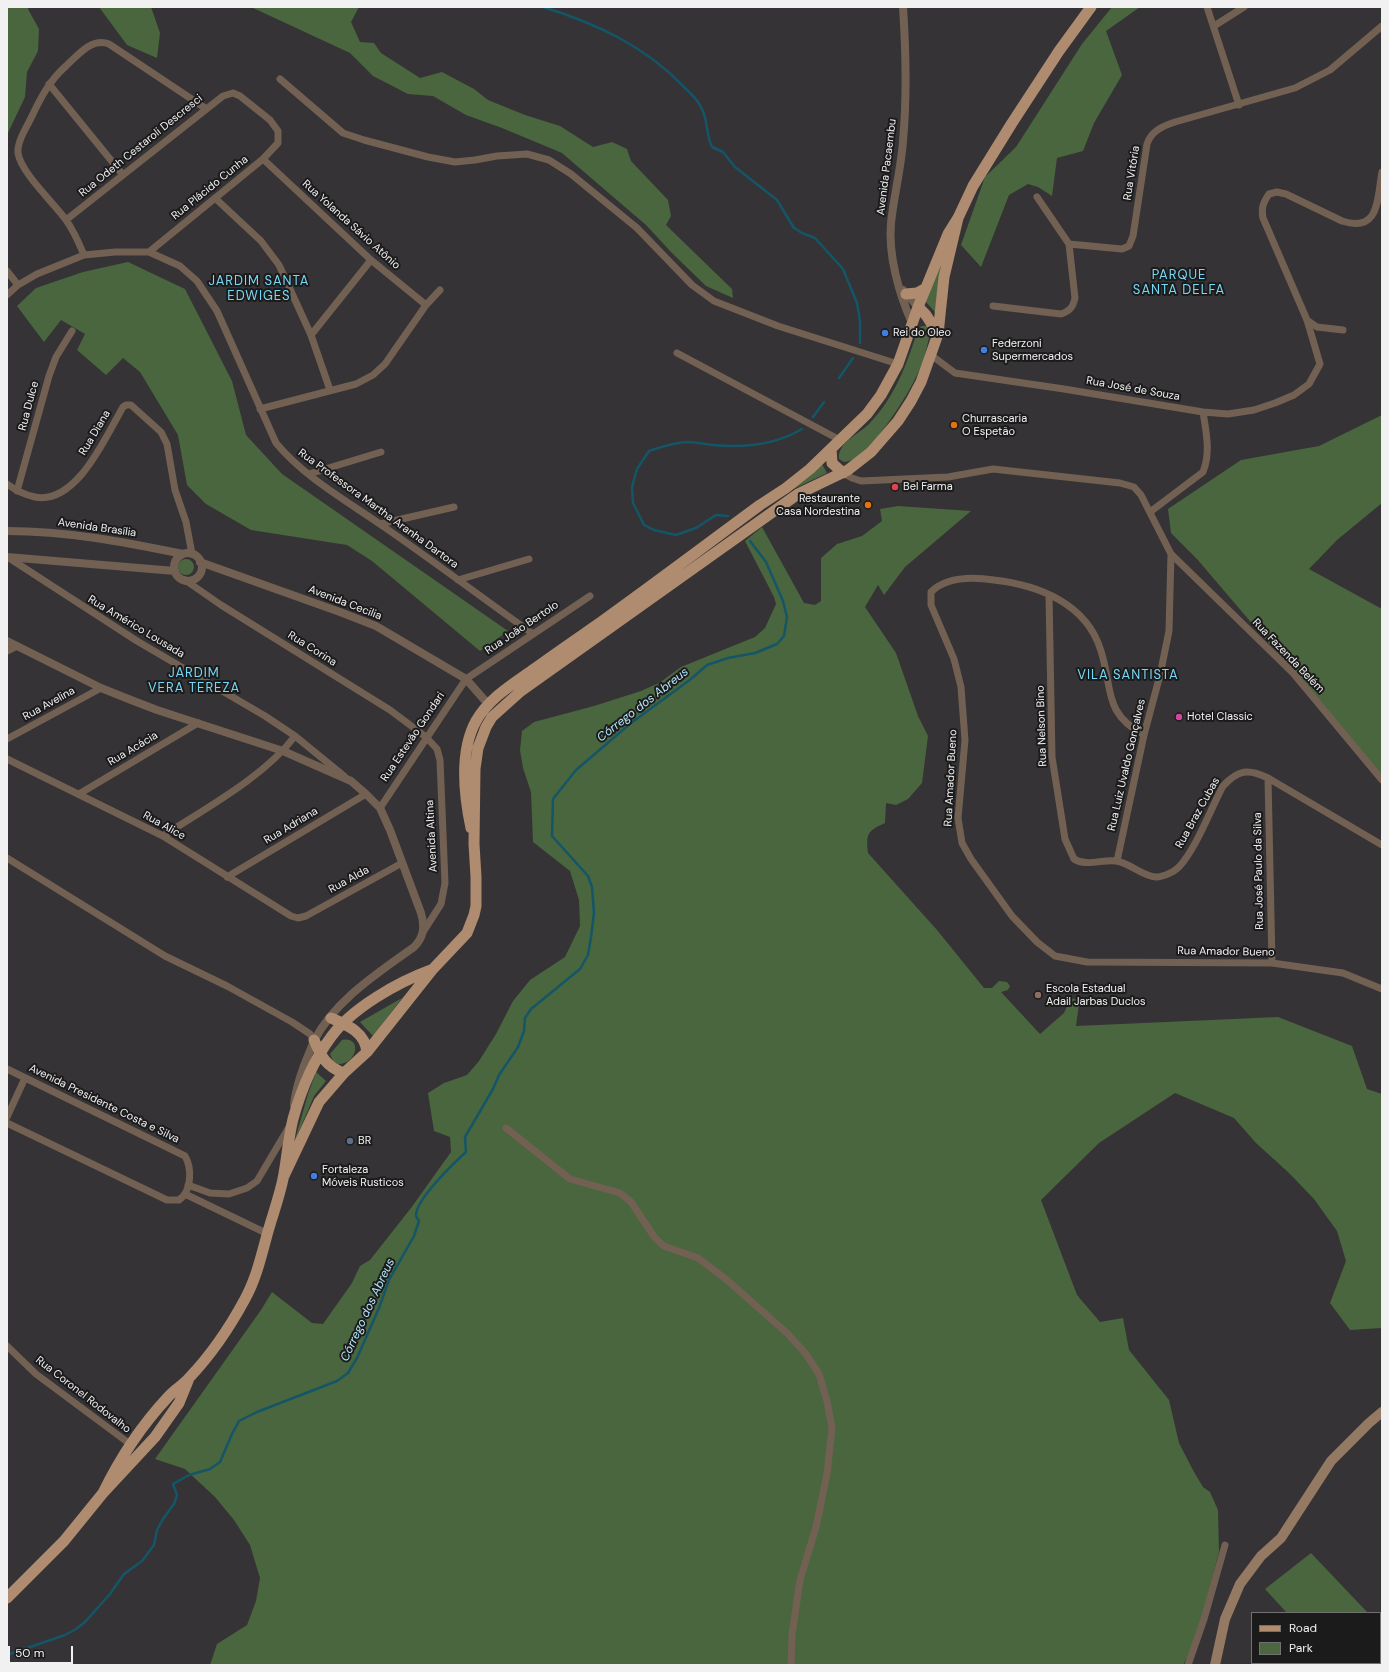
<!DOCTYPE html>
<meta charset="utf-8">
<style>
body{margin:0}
#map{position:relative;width:1389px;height:1672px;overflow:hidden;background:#353335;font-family:"DM Sans",sans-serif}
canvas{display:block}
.frame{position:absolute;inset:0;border:8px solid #f2f1f2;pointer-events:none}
.legend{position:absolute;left:1251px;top:1612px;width:130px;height:52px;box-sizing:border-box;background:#1c1b1c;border:1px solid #727172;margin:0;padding:5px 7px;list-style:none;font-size:12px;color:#f2f1f2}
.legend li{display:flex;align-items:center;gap:8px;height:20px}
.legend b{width:20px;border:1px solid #727172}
.scale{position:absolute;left:8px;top:1646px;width:65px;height:18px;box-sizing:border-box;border:2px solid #f2f1f2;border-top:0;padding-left:5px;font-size:12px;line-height:14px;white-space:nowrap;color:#f2f1f2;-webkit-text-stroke:3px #1c1b1c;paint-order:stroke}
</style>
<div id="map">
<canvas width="1389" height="1672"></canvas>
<div class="frame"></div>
<ul class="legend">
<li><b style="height:5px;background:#af8b6f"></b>Road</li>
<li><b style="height:11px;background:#4b6641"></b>Park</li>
</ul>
<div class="scale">50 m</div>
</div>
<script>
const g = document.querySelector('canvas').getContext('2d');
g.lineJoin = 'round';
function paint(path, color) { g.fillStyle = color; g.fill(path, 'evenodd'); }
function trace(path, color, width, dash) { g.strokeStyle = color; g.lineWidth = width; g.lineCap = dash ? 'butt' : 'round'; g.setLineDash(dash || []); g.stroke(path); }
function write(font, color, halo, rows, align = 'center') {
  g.font = font + ' "DM Sans",sans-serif'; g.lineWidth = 4; g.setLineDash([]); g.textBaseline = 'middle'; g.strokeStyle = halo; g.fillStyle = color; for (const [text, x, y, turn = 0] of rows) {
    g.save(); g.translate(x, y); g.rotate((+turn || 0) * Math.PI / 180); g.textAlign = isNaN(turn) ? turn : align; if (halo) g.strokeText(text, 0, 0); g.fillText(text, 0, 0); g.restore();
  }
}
const green = new Path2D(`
 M943,259L935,312L925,301Z
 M922,326H927L930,333C927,348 923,364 916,377C907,397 875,445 858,457C854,460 849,461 844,462L839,459C837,443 859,434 869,424C895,397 907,364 918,329Z
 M822,464L827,473L789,491Z
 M178 567a8 8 0 1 1 16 0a8 8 0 1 1-16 0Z
 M402,998L373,1036L360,1022Z
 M342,1040C363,1036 357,1065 338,1064L333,1061L330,1054Z
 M316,1072L326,1081L314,1096L294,1143L308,1094Z`);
const forest = new Path2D(`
 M7,7H29L28,9L39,29L38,51L27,72L25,97L7,135Z
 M99,7H151L160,33L157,58L127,45Z
 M251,7H359L351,22L360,42L374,43L381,53L420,78L442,72L474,89L488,100L525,115L560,126L593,147L612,142L627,149L631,161L668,200L671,216L666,225L732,289L733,298L706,286L672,253L646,225L562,153L502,128L466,115L433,96L408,94L373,76L350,53Z
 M1112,7H1140L1106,31L1122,75L1094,123L1083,151L1057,158L1052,196L1038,187L1028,184L1009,195L981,267L961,245L985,177L1016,147L1082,44Z
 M128,262L185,289L232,381L246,435L282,474L508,631L480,651L372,561L347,545L251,530L206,504L187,485L178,435L140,372L123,358L106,375L77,350L85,334L61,320L44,342L17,306L36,288L83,272Z
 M1382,415V503L1337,540L1309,569L1382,609V776L1197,559L1171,533L1168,509L1241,460L1319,446Z
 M898,506L971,511L905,567L884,595L878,585L865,607L896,653L918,716L928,736L922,783L908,799L896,805L886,803L885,823C867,831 866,834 868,853L937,930L984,988H992L999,981L1007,982L1010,986L1008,990L1001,992L1040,1034L1064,1013L1071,998L1077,1000L1079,1004L1076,1026L1278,1017L1352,1046L1367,1089L1382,1094V1328L1350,1330L1330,1303L1346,1261L1337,1231L1314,1199L1289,1173L1256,1143L1234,1118L1175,1093L1099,1143L1041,1200L1077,1295L1100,1322L1123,1318L1129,1350L1169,1400L1179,1443L1194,1472L1203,1487L1210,1492L1218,1510L1219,1552L1204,1609L1188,1656L1183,1665H210L217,1644L247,1625L256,1601L260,1578L250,1545L234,1520L215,1497L185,1469L155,1459L261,1310L272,1292L312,1323L323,1324L352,1283L360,1266L370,1260L411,1208L451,1152L450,1137L434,1131L428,1093L444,1083L467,1075L479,1061L496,1034L513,1001L530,980L565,957L580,926L579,900L570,871L533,842L531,792L523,768L520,750L522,731L534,722L594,706L641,691L659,683L681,667L755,637L765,628L776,604L774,597L745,541L762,527L804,603L815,605L821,601V558L837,544L862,536L882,521L880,509Z
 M1311,1553L1368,1613H1287L1265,1589Z
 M1380,1626L1382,1628V1665H1333L1331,1663H1380Z`);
const stream = new Path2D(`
 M543,7C595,23 645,46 683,86C690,93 698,99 702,109C708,121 706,135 712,147L723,152L735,167L777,200L794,228L802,233L815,238L843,269L857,303L860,321V343
 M839,378L853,358
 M813,417L824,402
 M728,516L716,515L696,528L676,535L654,530L644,525L633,503L632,487L637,469L649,451C661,447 675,442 688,442C696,442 704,444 713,445C743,448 775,445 802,429
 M7,1655L65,1635L76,1629L85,1622L110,1594L124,1574L142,1561L154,1545L157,1530L163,1519L174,1504L177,1495L173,1484L189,1475L210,1469L220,1462L232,1434L239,1421L257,1412L337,1381L348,1373L357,1358L379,1308L389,1280L414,1236L419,1221L416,1216C415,1200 454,1163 466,1152L465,1137L493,1089L499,1075L518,1047L524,1031L525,1018L531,1009L580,969L588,955L591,937L594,913L592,887L588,876L552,836L553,799L576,770L631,723L691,679L707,665L728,658L755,653L777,644L784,636L787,617L783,601L766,562L750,541`);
const minor = new Path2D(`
 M1207,7L1239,105
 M1214,26L1244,7
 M280,79L343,133L364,140L428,157L455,162L475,160L497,156L527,154L549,160L571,174L637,228L692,285L714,301L778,326L898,364
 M49,84L123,175
 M263,159L371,260L426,305
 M215,198L261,241L279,265L311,335L330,390
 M66,220L223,96L233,93L240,96L270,120L278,131V143L263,159L149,252
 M1069,244L1122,249L1129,246L1133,236L1147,144C1151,131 1163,126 1175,122L1295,88L1330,70L1382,26
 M84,255C79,243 74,231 66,220C54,203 21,173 18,153C17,141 27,127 32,116C41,97 50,80 66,66C78,55 92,37 109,44L205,108
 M7,271L18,285
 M7,295L18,285L37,274L84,255L115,252H149L180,266L197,281L217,311L276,443C306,479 349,502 387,529C436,563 484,599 533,634
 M993,306L1061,314C1070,311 1073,307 1075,298L1069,244L1037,197
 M1307,320L1317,327L1343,330
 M311,335L371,260
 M677,353L840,440
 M931,355L955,373L1064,389L1203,412L1228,414L1254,410L1275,403L1294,395L1309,384L1320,364L1307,320L1263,218C1261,208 1263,203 1269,194L1277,192L1286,194L1342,221C1380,233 1377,199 1382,172
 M260,409L356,384L373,375L385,364L426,305L440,290
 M843,473L852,478L861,481L948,477L993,469L1011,471L1120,483L1134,487L1141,495L1171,554L1169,631L1160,675L1144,735L1117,861
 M309,474L381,452
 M7,484C15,490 25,495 35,497C77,505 106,436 123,407L126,405H131L161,432L167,444L175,490L186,522L192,554
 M17,491L49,376L56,357L72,331
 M1150,512L1203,472C1211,452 1206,432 1203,412
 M380,524L454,507
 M1171,554L1293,673L1382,780
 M9,558L137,641L265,716L295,736L344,776
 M185,580L221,605L390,710L426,737L437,749L440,760L445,883L441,904L423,932
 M458,580L529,559
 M1049,595L1052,757L1065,839L1074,859C1086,867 1103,859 1116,861C1130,863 1142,876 1156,877C1163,877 1174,872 1179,867C1197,847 1210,810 1223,786C1238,770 1248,768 1268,778L1382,845
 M7,651L17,646
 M1144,735C1103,713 1113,689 1101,651C1087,604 1039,585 994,580C973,577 947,576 931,592V605L954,659L961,687L965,740L958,818L962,843L971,859L1012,916L1037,942L1055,956L1087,962L1272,963L1343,973L1382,989
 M7,739L101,688
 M7,759L163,836L291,916L298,918L306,916L402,863
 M1268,778L1272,963
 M79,794L198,723
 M380,808L466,679L590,596
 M163,836C206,808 264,777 295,736
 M7,858L165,956L227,986L292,1022L310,1034L314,1040
 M227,877L366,794
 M7,1069L185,1156C192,1168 192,1191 179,1200H167L7,1123
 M7,1117L25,1078
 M506,1128L570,1179L620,1193L631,1202L655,1238L664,1246L698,1258L727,1280L788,1334L806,1354L819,1374L827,1401L832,1428L827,1474L816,1527L800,1580L792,1635L791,1665
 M188,1185L210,1193L229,1194L247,1188L257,1181L289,1127
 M185,1194L268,1234
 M7,1346L36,1374L130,1444
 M1188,1665L1204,1619L1225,1545`);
const tertiary = new Path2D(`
 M903,7C906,52 907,97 903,141C901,169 894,195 891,223C888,255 899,294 912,323
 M903,290L918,307
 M7,531C68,531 124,542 183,554
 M174 567a14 14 0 1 1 28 0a14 14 0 1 1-28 0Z
 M7,557L175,571
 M200,562L340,612L376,626L466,679L488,704
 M7,641L101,688L131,700L157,710L283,751L351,781L366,794L380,808L390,830L421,913C425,927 424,937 414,947C378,973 335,1000 314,1041C311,1048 308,1056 305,1063C300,1077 295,1090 294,1105`);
const secondary = new Path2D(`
 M1215,1665L1225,1619L1240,1584L1261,1556L1281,1538L1331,1461L1369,1423L1382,1412`);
const primary = new Path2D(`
 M906,294L917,293L926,288
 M918,307L926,315L938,334
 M831,449L832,463L843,473
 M471,828C464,795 459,752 476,721C489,698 513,684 534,669C556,653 578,638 601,622C654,584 707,544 760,505L786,488L810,469L867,414L881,395L898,364L918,307L948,234L958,218L973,186L1012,123L1059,51L1091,7
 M331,1018C347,1025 365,1032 367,1052
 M314,1040C321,1056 326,1067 344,1073
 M283,1178L319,1102L344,1073L367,1052L432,970L467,933L474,915L476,906V877L474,844L475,769L478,748L486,727L492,717L521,691L798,494L848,470L871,452L898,421L911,401L921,382L938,334L944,277L958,218
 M103,1493C120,1458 141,1426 168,1397C174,1390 183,1385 189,1378C210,1356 231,1325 245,1299C256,1279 261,1257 267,1235C272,1217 279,1198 283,1179C287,1159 288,1139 293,1119C301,1090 313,1061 331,1037C352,1008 398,982 431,970
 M7,1598L64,1541L103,1493L155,1437L179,1403L188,1381`);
const markers = [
 [885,333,4,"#3f7fe0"],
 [984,350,4,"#3f7fe0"],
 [954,425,4,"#e8710a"],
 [895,487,4,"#e0444e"],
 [868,505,4,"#e8710a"],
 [1179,717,4,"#d1479c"],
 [1038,995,4,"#8d6e63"],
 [350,1141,4,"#5c6f8a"],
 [314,1176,4,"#3f7fe0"]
];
const streetNames = [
 ["Rua Odeth Cestaroli Descresci",141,146,-39],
 ["Avenida Pacaembu",887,167,-83],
 ["Rua Vitória",1132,173,-81],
 ["Rua Plácido Cunha",210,188,-39],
 ["Rua Yolanda Sávio Atônio",351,225,42],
 ["Rua José de Souza",1133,389,10],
 ["Rua Dulce",29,406,-75],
 ["Rua Diana",95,433,-59],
 ["Rua Professora Martha Aranha Dartora",378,509,36],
 ["Avenida Brasília",97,528,8],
 ["Avenida Cecilia",345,603,21],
 ["Rua Américo Lousada",136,627,31],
 ["Rua João Bertolo",522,628,-34],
 ["Rua Corina",312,649,32],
 ["Rua Fazenda Belém",1288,656,46],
 ["Rua Avelina",49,704,-29],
 ["Rua Nelson Bino",1042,726,-92],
 ["Rua Estevão Gondari",413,737,-56],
 ["Rua Acácia",133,749,-31],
 ["Rua Luiz Uvaldo Gonçalves",1127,765,-77],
 ["Rua Amador Bueno",951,778,-87],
 ["Rua Braz Cubas",1198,813,-61],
 ["Rua Alice",164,826,29],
 ["Rua Adriana",291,826,-31],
 ["Avenida Altina",432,836,-93],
 ["Rua José Paulo da Silva",1259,871,-91],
 ["Rua Alda",349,880,-29],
 ["Rua Amador Bueno",1226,952,1],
 ["Avenida Presidente Costa e Silva",104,1104,26],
 ["Rua Coronel Rodovalho",83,1395,38]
];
const poiNames = [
 ["Rei do Oleo",893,333],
 ["Federzoni",992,344],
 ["Supermercados",992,357],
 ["Churrascaria",962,419],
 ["O Espetão",962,432],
 ["Bel Farma",903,487],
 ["Restaurante",860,499,"right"],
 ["Casa Nordestina",860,512,"right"],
 ["Hotel Classic",1187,717],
 ["Escola Estadual",1046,989],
 ["Adail Jarbas Duclos",1046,1002],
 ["BR",358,1141],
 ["Fortaleza",322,1170],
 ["Móveis Rusticos",322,1183]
];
const waterNames = [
 ["Córrego dos Abreus",643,705,-38],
 ["Córrego dos Abreus",368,1310,-65]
];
const quarterNames = [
 ["PARQUE",1179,276],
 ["SANTA DELFA",1179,291],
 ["JARDIM SANTA",259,282],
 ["EDWIGES",259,297],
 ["JARDIM",194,674],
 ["VERA TEREZA",194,689],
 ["VILA SANTISTA",1128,676]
];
paint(green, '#4b6641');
paint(forest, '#4a663f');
trace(stream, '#145667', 2.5);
trace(minor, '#726153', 7);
trace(tertiary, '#726153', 8);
trace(secondary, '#947963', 10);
trace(primary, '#af8b6f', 11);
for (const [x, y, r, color] of markers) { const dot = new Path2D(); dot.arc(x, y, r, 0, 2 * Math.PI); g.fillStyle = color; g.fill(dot); trace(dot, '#1c1b1c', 1.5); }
write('11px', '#f2f1f2', '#1c1b1c', streetNames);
write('11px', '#f2f1f2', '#1c1b1c', poiNames, 'left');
write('italic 12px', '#b4e9fb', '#1c1b1c', waterNames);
g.letterSpacing = '1px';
write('13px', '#77d8f5', '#1c1b1c', quarterNames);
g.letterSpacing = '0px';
</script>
